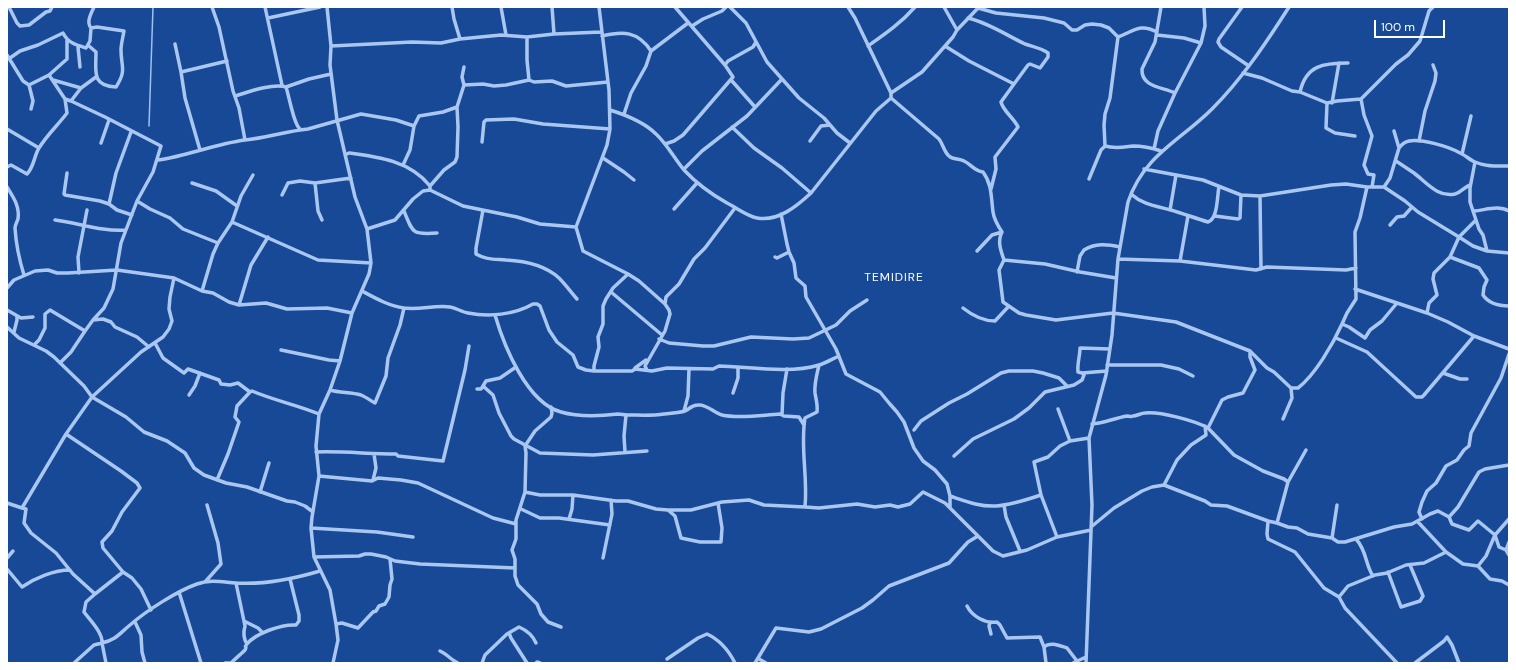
<!DOCTYPE html>
<style>
body{margin:0}
#map{position:relative;width:1516px;height:670px;overflow:hidden;background:#184996;font-family:"DM Sans",sans-serif}
canvas{display:block}
.frame{position:absolute;inset:0;border:8px solid #fff;pointer-events:none}
.scale{position:absolute;left:1374px;top:20px;width:71px;height:18px;box-sizing:border-box;border:2px solid #fff;border-top:0;padding-left:5px;font-size:12px;line-height:14px;white-space:nowrap;color:#fff;-webkit-text-stroke:3px #184996;paint-order:stroke}
</style>
<div id="map">
<canvas width="1516" height="670"></canvas>
<div class="frame"></div>
<div class="scale">100 m</div>
</div>
<script>
const g = document.querySelector('canvas').getContext('2d');
g.lineJoin = 'round';
function trace(path, color, width, dash) { g.strokeStyle = color; g.lineWidth = width; g.lineCap = dash ? 'butt' : 'round'; g.setLineDash(dash || []); g.stroke(path); }
function write(font, color, halo, rows, align = 'center') {
  g.font = font + ' "DM Sans",sans-serif'; g.lineWidth = 4; g.setLineDash([]); g.textBaseline = 'middle'; g.strokeStyle = halo; g.fillStyle = color; for (const [text, x, y, turn = 0] of rows) {
    g.save(); g.translate(x, y); g.rotate((+turn || 0) * Math.PI / 180); g.textAlign = isNaN(turn) ? turn : align; if (halo) g.strokeText(text, 0, 0); g.fillText(text, 0, 0); g.restore();
  }
}
const stream = new Path2D(`
 M149,126L153,7`);
const minor = new Path2D(`
 M212,7L219,27L233,91L239,108L245,140C266,138 287,131 308,129L361,114L396,120L414,126
 M265,7L282,85
 M501,7L506,35
 M552,7L554,34
 M599,7L609,90L610,129L607,145L576,227L583,251L628,274L639,281L665,304L669,310L670,314L665,331L645,366L647,370
 M730,7L746,23L767,62L799,98L824,118L837,133L850,143
 M848,7L855,18L891,93
 M944,7L957,30
 M1242,7L1219,39L1218,42L1221,47L1249,66
 M7,8L9,7L17,23L20,26L29,25L46,12L50,11L52,7
 M978,8L996,13L1044,18L1064,23L1072,30H1077L1085,25L1092,24L1101,25L1109,28L1118,37L1110,98L1105,114L1104,125L1105,146L1101,150L1089,179
 M268,18L320,7
 M692,26L703,19L722,11L726,7
 M1157,35L1184,38L1201,43
 M602,36C623,31 638,31 651,51
 M527,37V60L529,80
 M1118,37C1134,31 1140,23 1157,32
 M460,39L501,35L527,37L554,34L601,32
 M175,44L181,72
 M89,46L96,52C96,71 91,86 116,87C127,70 121,67 121,50C121,44 123,37 124,31L97,27L91,28
 M331,46L412,42L441,43L460,39L454,19L452,7
 M868,46C885,34 901,23 915,7
 M945,46L969,61L1014,84L1028,65L1030,64L1040,68L1048,57V53C1041,48 1033,47 1025,44C1006,35 989,23 968,18
 M78,47L80,67
 M7,55L23,81L29,85L33,101L31,109
 M10,58L20,51L38,45L63,33C68,43 76,45 86,48L90,41L91,28C86,22 91,14 94,7
 M725,65L728,61L753,47L756,42
 M1243,73L1262,78L1292,91L1300,92L1327,103L1337,101L1361,99L1396,64L1408,55L1420,41L1429,11L1433,7
 M49,75L65,99L71,101L81,88
 M53,80L81,88L96,77
 M732,81L755,107
 M29,85L49,75L67,59V40
 M464,85L483,84L494,86L506,85L529,80L534,82L552,81L566,86L608,82
 M286,87C289,96 294,125 300,129
 M1300,92C1306,65 1324,63 1348,63
 M1175,93L1201,43L1205,26L1204,7
 M235,96C248,92 273,83 286,87L309,79L331,74
 M891,98L939,139C943,144 944,152 949,156C953,160 959,158 964,161C971,164 974,171 983,172C992,184 991,197 993,212C994,219 998,226 1002,232C997,242 1001,251 1004,260L999,270L1003,302L1019,313L1026,315L1056,320L1113,313L1176,322L1250,351L1267,368L1274,372L1291,388L1292,398L1283,419
 M1361,99L1364,115L1372,136L1364,165L1368,174L1374,175L1372,187
 M71,101L105,117L161,146L153,172L137,201L121,243L113,289L104,308L93,320
 M1327,103L1326,128L1335,133L1355,136
 M1332,103L1339,63
 M610,110C626,115 644,122 656,134C667,144 674,158 684,170C697,184 711,194 727,203C737,208 747,216 757,218C778,222 797,206 811,193L876,111L891,98V93L922,72L953,37L957,30L979,7
 M624,114L631,93L646,66L651,51L688,23
 M732,127L754,148L782,168L811,193
 M7,129L39,148
 M810,141L821,126L830,125
 M1419,141L1425,111L1435,81L1436,73L1433,65
 M482,142L484,122L486,120L514,119L543,124L610,129
 M101,143L109,120
 M665,144L674,141L683,135L733,77L725,65L675,7
 M1105,146C1115,149 1124,147 1133,146C1143,146 1152,148 1161,151
 M1399,148C1402,144 1404,142 1409,141C1422,139 1448,146 1460,153C1465,155 1470,160 1475,162C1486,167 1498,166 1509,166
 M1154,149L1158,131L1175,93C1162,87 1141,87 1142,69L1155,42L1161,7
 M200,150L185,98L181,72L227,61
 M1462,154L1471,116
 M345,155L349,153C379,157 410,161 430,186
 M603,158L624,172L634,180
 M158,160C187,156 215,144 245,140
 M1396,161C1402,165 1408,169 1414,173C1426,182 1438,198 1455,194C1462,192 1464,187 1470,185
 M1475,162L1470,188V202L1479,229L1483,235L1487,251L1509,253
 M403,165L410,150L414,126L419,116L443,112L457,107
 M7,167L11,165L27,174C34,167 34,156 39,148C47,135 58,125 67,113L65,99
 M684,169L702,151L747,116L782,79
 M1144,169L1203,180L1241,195L1260,196L1331,185L1346,184L1367,187H1384L1405,201L1418,212L1459,237L1476,220
 M67,173L64,194L65,195L100,201L109,204L117,210L132,215
 M192,183L216,191L237,206
 M315,183L318,211L322,220
 M7,187C13,197 20,206 18,219C17,222 15,225 15,228C16,244 19,259 24,275
 M1367,187L1360,218L1355,232L1356,299L1347,313L1342,324L1349,327L1365,338L1370,330L1382,321L1397,303
 M1384,187L1390,178L1399,148L1394,131
 M991,189L996,169L995,157L1018,127C1014,118 1003,111 1001,102L1014,84
 M430,190V186L444,170L455,162L457,157L458,127L457,107L464,85L462,77L464,67
 M1131,194C1143,205 1156,206 1171,210C1184,214 1195,218 1208,222C1218,219 1217,196 1219,187
 M282,195L288,183L300,181L315,183L351,178
 M1260,196L1261,269
 M137,201L150,209L170,218L183,229L218,243
 M109,204L116,173L131,132
 M674,209L697,183
 M483,210L476,248V254C486,260 495,259 506,260C525,261 545,265 559,278C565,284 571,292 577,299
 M1170,210L1176,175
 M404,211C413,233 412,235 437,233
 M1474,211C1486,210 1498,205 1509,211
 M781,214L787,244L789,252L794,263L796,278L805,286L806,297L836,349L846,374L880,392L889,403L897,412L904,422L914,448L923,461L935,470L947,484L950,496V508
 M1215,216L1238,219L1240,218L1241,195
 M55,220C79,223 102,232 126,230
 M232,222L318,260L371,263
 M1390,225L1397,217L1404,216L1412,207
 M367,229L395,220L413,199L423,191L430,190L463,206L517,217L540,224L576,227
 M977,251L992,235L1002,232
 M775,257L777,258L789,252
 M1450,257L1479,268L1487,280L1484,287L1483,295C1489,304 1498,306 1509,306
 M1118,259L1180,261L1256,270L1267,267L1346,270L1356,268
 M1004,260L1045,264L1080,272L1116,278
 M1180,261L1188,216
 M1077,272L1080,256L1084,250C1095,243 1107,244 1120,247
 M79,273L78,257L87,210
 M7,288L14,280L35,271L48,270L57,273H68L117,270L174,278L202,291L213,293L229,302L239,305L266,303L287,309L327,308L352,313
 M1355,289L1427,313L1448,322L1474,336L1509,349
 M202,291L213,254L218,243L232,222L241,196L253,175
 M362,291C375,298 389,306 404,308C420,310 435,305 450,307C456,308 462,312 468,313C489,317 514,315 533,304H537L540,306L549,330L557,342L573,355L578,367L586,370L594,371H632L635,369L652,371L667,368L713,369L719,366C750,367 790,374 819,365C826,363 832,359 839,356
 M611,292L662,335
 M665,304L666,297L679,284L694,259L705,248L735,208
 M239,305L251,265L268,237
 M963,308C973,316 983,321 995,321L1009,306
 M7,310L21,318L33,317
 M1427,313L1429,303L1437,295L1433,279L1434,273L1450,257L1459,237L1473,246L1487,251
 M495,315C504,346 527,403 561,412C578,417 601,416 618,414C621,414 624,415 627,415C639,415 652,416 664,414C670,413 678,413 685,411C690,409 691,405 698,405C707,404 714,413 722,415C740,419 762,415 780,414L784,416L799,417L804,425
 M7,327L19,338L46,351L54,357L84,386L92,397L126,417L144,432L167,441L185,453L194,468L204,475L226,483L247,487L287,501L295,502L305,506L313,512
 M14,332L17,320V316
 M1336,338L1367,352L1416,397H1422L1424,395L1474,336
 M659,339L669,343L703,346H714L751,337L793,339L809,338L836,325L850,311L867,300
 M155,343L163,358L184,373L188,369L219,380L221,384L230,385L238,383L250,392L252,391C273,400 297,405 319,414L330,390
 M34,345L39,340L45,328V314L50,310L85,331L93,320L103,319L111,322L115,327L137,337L149,347
 M281,350L329,360L340,361L352,313L369,274L371,263L367,229L355,197L337,120L330,65L331,46L327,7
 M340,361L330,390C340,393 351,392 361,395C366,397 371,401 375,403L386,376L388,358L400,325L404,308
 M60,363L71,352L85,331
 M1107,365H1161L1179,369L1193,376
 M635,368L646,360
 M594,371V366L599,347L598,337L603,324V306L606,299L613,288L628,274
 M1107,371L1082,373L1078,372C1077,364 1080,356 1080,348L1110,349
 M1443,373L1460,379H1467
 M483,386L486,381L500,378L516,367
 M1291,388H1298C1315,375 1333,344 1342,324
 M477,389H481L483,386L493,395L499,413L511,436L514,439L540,453L593,455L647,451
 M733,393L738,378V367
 M189,395L195,386L200,373
 M551,407L552,413L551,417L535,431L525,446L526,453L525,492L516,520V539L512,550L515,559V576L518,585L537,604L541,614L548,622L561,627
 M1058,409L1070,441
 M684,411L688,396L689,369
 M319,414L316,446L319,476L312,517L311,528L314,557L330,590L336,624L338,640L333,663
 M782,415L783,393L787,369
 M1092,424C1104,423 1115,418 1127,416C1129,416 1131,417 1133,416C1137,416 1141,413 1145,413C1159,411 1196,421 1208,428L1222,400L1228,397L1243,393L1255,370L1250,357V351
 M1208,428L1234,455L1263,471L1284,479L1288,482L1277,523
 M914,430L921,421L949,403L967,394L1001,373L1009,371H1033L1043,373L1059,378L1067,386
 M66,434L121,471L137,483L140,488L122,512L112,531L102,542L103,548L123,572L132,578L141,589L151,610
 M316,452C343,451 369,454 396,454L398,456L443,461L465,370L469,346
 M625,452L624,436L626,415
 M954,456L973,439L1014,419L1029,408L1045,392L1074,385L1082,380L1084,375L1082,373
 M319,476L372,481L378,478L401,480L418,483L493,518L516,524
 M217,480L228,454L239,422L235,417L237,406L250,392
 M373,480L376,468L374,454
 M1288,482L1306,450
 M1164,485L1177,460L1191,445L1206,435L1205,426
 M260,492L269,463
 M525,492L540,495H573L616,501H628L656,509L668,510H691L722,502L749,500L764,505L805,507L819,508L857,504L875,507L890,505L898,507L910,504L923,492L945,503L993,551L1003,556L1027,550L1057,537L1091,530
 M950,496C965,501 980,507 996,506C1011,505 1026,500 1041,495
 M7,503L22,508L66,434L92,397L141,352L163,337L169,329L172,321L169,309L170,297L174,278
 M1004,505L1006,517L1020,551
 M805,507C808,477 800,447 805,418L817,412C818,405 816,400 815,393C814,384 817,374 819,365
 M22,508L26,509L24,523L31,533L56,553L73,574L95,594L86,602L84,612C90,620 103,633 102,643C116,640 119,634 130,625C146,611 177,591 197,584C211,579 222,582 236,583C265,585 293,579 320,571
 M521,509L540,518H559L610,525
 M668,510L675,516L681,538L700,542H721L722,528L718,503
 M1449,517L1458,507L1479,472L1485,469L1509,465
 M569,519L572,509L573,495
 M1422,519L1419,512L1422,502L1427,491L1436,483L1446,466L1457,460L1464,450L1469,446L1471,433L1501,378L1509,354
 M1268,521L1267,534L1268,539L1295,552L1324,588L1339,597L1345,608L1397,663
 M1418,522L1446,552L1463,564L1478,566L1490,579L1502,581L1509,585
 M1091,527L1114,508L1142,491L1152,487L1164,485L1205,501L1211,505L1227,506L1268,521L1277,523L1288,527L1297,528L1308,534L1332,538L1338,542H1345L1394,527L1412,524L1430,514L1438,511L1449,517L1452,524L1469,530L1478,521L1495,535L1499,547L1506,550L1509,555
 M311,528L377,532L413,537
 M1057,537L1041,495L1034,462L1048,457L1060,446L1070,441L1089,438
 M1332,538L1337,505
 M1356,539C1367,551 1365,564 1373,576
 M1506,550L1509,542
 M314,557L359,556L365,554H371L386,557L395,561L420,564L515,568
 M7,558L13,551
 M603,558L612,514L611,500
 M1478,566L1486,556L1495,535L1509,519
 M7,569L22,587C35,578 54,570 70,570
 M1388,572L1401,607L1420,601L1423,596L1410,565
 M205,582L221,564L218,543L207,505
 M236,583L245,626C243,633 243,638 247,644
 M179,592L201,663
 M95,594L123,572
 M1339,597L1348,586L1375,575L1387,573L1406,565L1424,563L1446,552
 M967,606C972,616 985,624 997,622L1000,625L1007,638L1040,637L1044,647L1046,663
 M244,621L258,628L263,633
 M135,622L141,635L142,652L145,663
 M990,623L989,626L991,634
 M336,624L342,623L358,628L373,612L376,611L379,606L385,604L389,597L390,585L392,579L390,559
 M509,633L511,638L527,663
 M1044,647C1051,641 1060,646 1067,648L1077,661
 M440,651C447,654 451,660 458,663
 M667,659L698,638L707,634C720,640 729,651 735,663
 M759,659L766,663
 M74,663L94,645L102,643L106,663
 M225,663H231C235,659 242,653 245,650C248,645 243,649 247,644C256,633 282,624 296,625L299,621V615L290,579
 M482,663L485,655L507,634L519,627C526,630 533,636 536,643
 M536,663L537,662L540,663
 M755,663L776,628L809,632L821,629L862,608L873,600L889,586L949,563L968,542L978,536
 M1073,663L1086,657
 M1086,663L1092,505L1089,438L1106,375L1112,335L1118,259L1128,202C1144,155 1180,141 1212,109C1242,79 1266,43 1289,7
 M1415,663L1444,641L1447,637L1452,645L1459,663`);
const quarterNames = [
 ["TEMIDIRE",894,278]
];
trace(stream, '#9dc1f3', 1.5);
trace(minor, '#aac7f1', 3.5);
g.letterSpacing = '1px';
write('12px', '#fff', '#184996', quarterNames);
g.letterSpacing = '0px';
</script>
